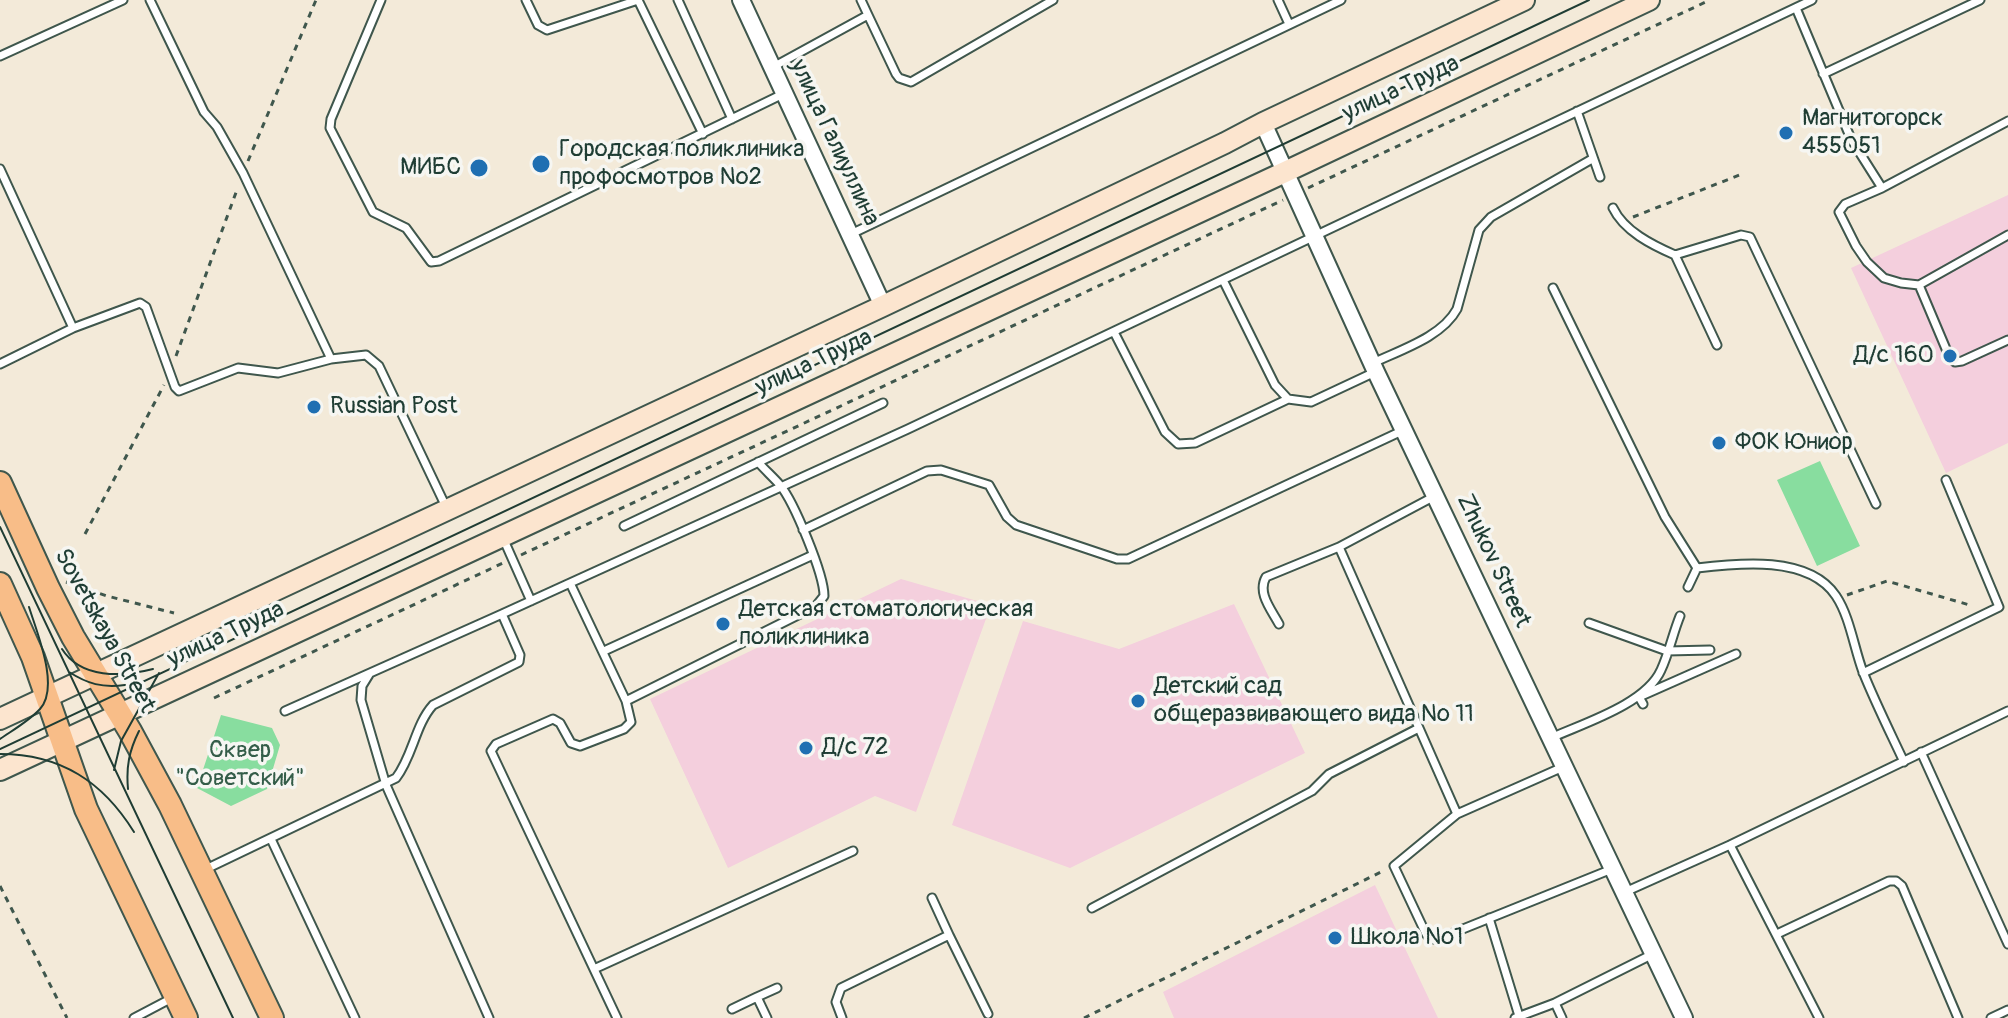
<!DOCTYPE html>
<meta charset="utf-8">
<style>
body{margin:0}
canvas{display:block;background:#f3ead9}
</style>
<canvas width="2008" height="1018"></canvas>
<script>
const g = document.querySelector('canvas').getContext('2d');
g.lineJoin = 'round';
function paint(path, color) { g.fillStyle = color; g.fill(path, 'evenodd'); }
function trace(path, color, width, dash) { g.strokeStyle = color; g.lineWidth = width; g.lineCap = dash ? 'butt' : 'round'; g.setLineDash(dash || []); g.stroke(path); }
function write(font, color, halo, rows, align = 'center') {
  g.font = font + ' Pangolin,sans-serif'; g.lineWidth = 7; g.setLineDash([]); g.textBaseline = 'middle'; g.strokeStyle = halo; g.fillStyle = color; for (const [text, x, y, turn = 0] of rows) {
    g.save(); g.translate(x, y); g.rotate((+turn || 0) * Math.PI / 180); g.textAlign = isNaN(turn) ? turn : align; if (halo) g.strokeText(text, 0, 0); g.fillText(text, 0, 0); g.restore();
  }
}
const built = new Path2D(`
 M2008,195V443L1946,473L1851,268Z
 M901,579L991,605L916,812L875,796L728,868L650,699Z
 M1234,604L1305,753L1070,868L952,825L1023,621L1119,649Z
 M1375,885L1438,1018H1174L1163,992Z`);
const green = new Path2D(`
 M1820,461L1860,546L1817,566L1777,480Z
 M221,715L272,728L280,745L267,789L231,806L197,788Z`);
const path = new Path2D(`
 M248,161L316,0
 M1308,188L1710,0
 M1633,217L1742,174
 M176,356L238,187
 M85,534L164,385
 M521,555L1283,200
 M66,582L107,596L174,613
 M1847,595L1887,581L1973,606
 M214,698L503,563
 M0,886L67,1018
 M1084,1018L1383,871`);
const service = new Path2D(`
 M150,0L204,112L217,127L243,173L331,359L366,355L379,366L447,509
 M381,0L331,119L330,128L373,212L406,228L431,262L439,261L783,94
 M526,0L538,25L547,30L638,0
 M638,0L703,134
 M678,0L732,119
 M861,0L868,15
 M1278,0L1289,24
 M1796,8L1851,139L1882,188L2008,121
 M0,56L123,0
 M773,67L868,15L896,74L899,78L911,82L1053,0
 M1823,74L1980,0
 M1577,111L1600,177
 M0,169L73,328
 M1882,188L1845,204L1839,212L1856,246L1867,262L1884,278L1901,283L1919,285L2008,235
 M1613,208C1624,231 1652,245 1675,255L1741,235L1750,237L1876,504
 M851,234L1341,0
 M1675,255L1717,345
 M1223,280L1275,385L1288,399L1311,402L1375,372
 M1919,285L1949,356L1955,362L1962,361L2008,340
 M1553,288L1665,517L1697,568
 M1114,332L1165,432L1178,444L1195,443L1288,399
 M1373,363C1400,350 1442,337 1457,309L1479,230L1491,217L1592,159
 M0,364L73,328L140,303L146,307L175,387L179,391L238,368L278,373L331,359
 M1433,497L1339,547L1457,814
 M624,526L883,403
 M803,530L927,471L941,470L989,485L1007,517L1016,525L1117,559H1128L1404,430
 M503,538L531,601
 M570,583L626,701L631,722L624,729L580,746L571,743L560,723L553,719L496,744L491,751L617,1018
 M1688,587L1697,568C1738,563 1809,555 1836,596C1850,617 1854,648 1863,672C1875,702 1890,732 1904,762
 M1589,623L1667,651L1710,650
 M1279,624C1271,609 1257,593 1266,577L1339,547
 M604,651L813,555
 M1863,673L1999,607L1946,480
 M626,701L816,606L824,596C824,574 794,502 780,485C773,477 765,470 758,462
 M1643,704L1639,697L1736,654
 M285,711L370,673
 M1551,738C1584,723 1646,704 1661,670C1669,653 1673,633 1680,616
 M1921,752L2008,944
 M1563,767L1457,814L1394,866L1426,934L1431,939H1438L1612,869
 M271,839L355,1018
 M1730,845L1819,1018
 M206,869L396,778C413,756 415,725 433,705L519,662L520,655L502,614L908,429L1812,0
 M1625,892L1730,845L2008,711
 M932,898L949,935
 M1092,908L1312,791L1329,774L1417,729
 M1489,918L1519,1016
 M1777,934L1889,881H1896L1902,886L1958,1018
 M594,969L853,851
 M757,997L777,988
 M1555,1003L1562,1018
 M732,1009L757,997L767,1018
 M134,1018L174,997
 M489,1018L386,785L361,700L362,686L370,673L502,614
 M842,1018L836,1002L841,988L949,935L988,1014
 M1515,1018L1555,1003L1653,954
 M1991,1018L2008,1010`);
const tertiary = new Path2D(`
 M741,0L883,306
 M1263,123L1376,372L1684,1018`);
const secondary = new Path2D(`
 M0,719L883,306L1225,143L1263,123L1524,0
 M0,770L1285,172L1649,0`);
const primary = new Path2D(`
 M0,483L48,588L73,637L130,731L170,805L272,1018
 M0,584L33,657L86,809L186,1018`);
const tram = new Path2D(`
 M0,527L233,1018
 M62,649C81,679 122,677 153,669
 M69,672C88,684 102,688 125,685
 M0,739C13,730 29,721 40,709C60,687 37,633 29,607
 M0,749L1589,0
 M0,754C61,754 103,782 134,832
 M114,770L121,741L159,673
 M128,789C126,767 129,751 139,731`);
const markers = [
 [1786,133,8,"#1f6fb2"],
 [541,164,10,"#1f6fb2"],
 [479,168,10,"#1f6fb2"],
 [1950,356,8,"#1f6fb2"],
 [314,407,8,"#1f6fb2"],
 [1719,443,8,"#1f6fb2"],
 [723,624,8,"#1f6fb2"],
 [1138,701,8,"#1f6fb2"],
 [806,748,8,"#1f6fb2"],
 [1335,938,8,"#1f6fb2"]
];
const streetNames = [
 ["улица Труда",1401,89,-25],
 ["улица Галиуллина",834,143,65],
 ["улица Труда",814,363,-25],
 ["Zhukov Street",1493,561,65],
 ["Sovetskaya Street",104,631,61],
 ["улица Труда",226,635,-25]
];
const poiNames = [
 ["Магнитогорск",1802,119],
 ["455051",1802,147],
 ["Городская поликлиника",559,150],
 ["профосмотров №2",559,178],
 ["МИБС",461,168,"right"],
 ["Д/с 160",1934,356,"right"],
 ["Russian Post",330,407],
 ["ФОК Юниор",1735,443],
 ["Детская стоматологическая",739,610],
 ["поликлиника",739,638],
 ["Детский сад",1154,687],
 ["общеразвивающего вида № 11",1154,715],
 ["Д/с 72",822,748],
 ["Школа №1",1351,938]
];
const parkNames = [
 ["Сквер",240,751],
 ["\"Советский\"",240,779]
];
paint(built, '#f4cfdd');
paint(green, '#88dd9f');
trace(service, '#3f574d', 11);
trace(tertiary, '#3f574d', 20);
trace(secondary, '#3f574d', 24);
trace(primary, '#3f574d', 26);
trace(path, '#3f574d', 3, [6, 6]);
trace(service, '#fff', 7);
trace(tertiary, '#fff', 16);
trace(secondary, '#fce5cf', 20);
trace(primary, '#f8bd88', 22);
trace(tram, '#1f3d34', 2);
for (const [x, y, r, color] of markers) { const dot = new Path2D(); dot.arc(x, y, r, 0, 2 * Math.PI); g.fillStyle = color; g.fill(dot); trace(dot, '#f6f6f2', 3); }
write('24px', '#1f3d34', '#f6f6f2', streetNames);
write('24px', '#1f3d34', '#f6f6f2', poiNames, 'left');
write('24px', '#345d49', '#f6f6f2', parkNames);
</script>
